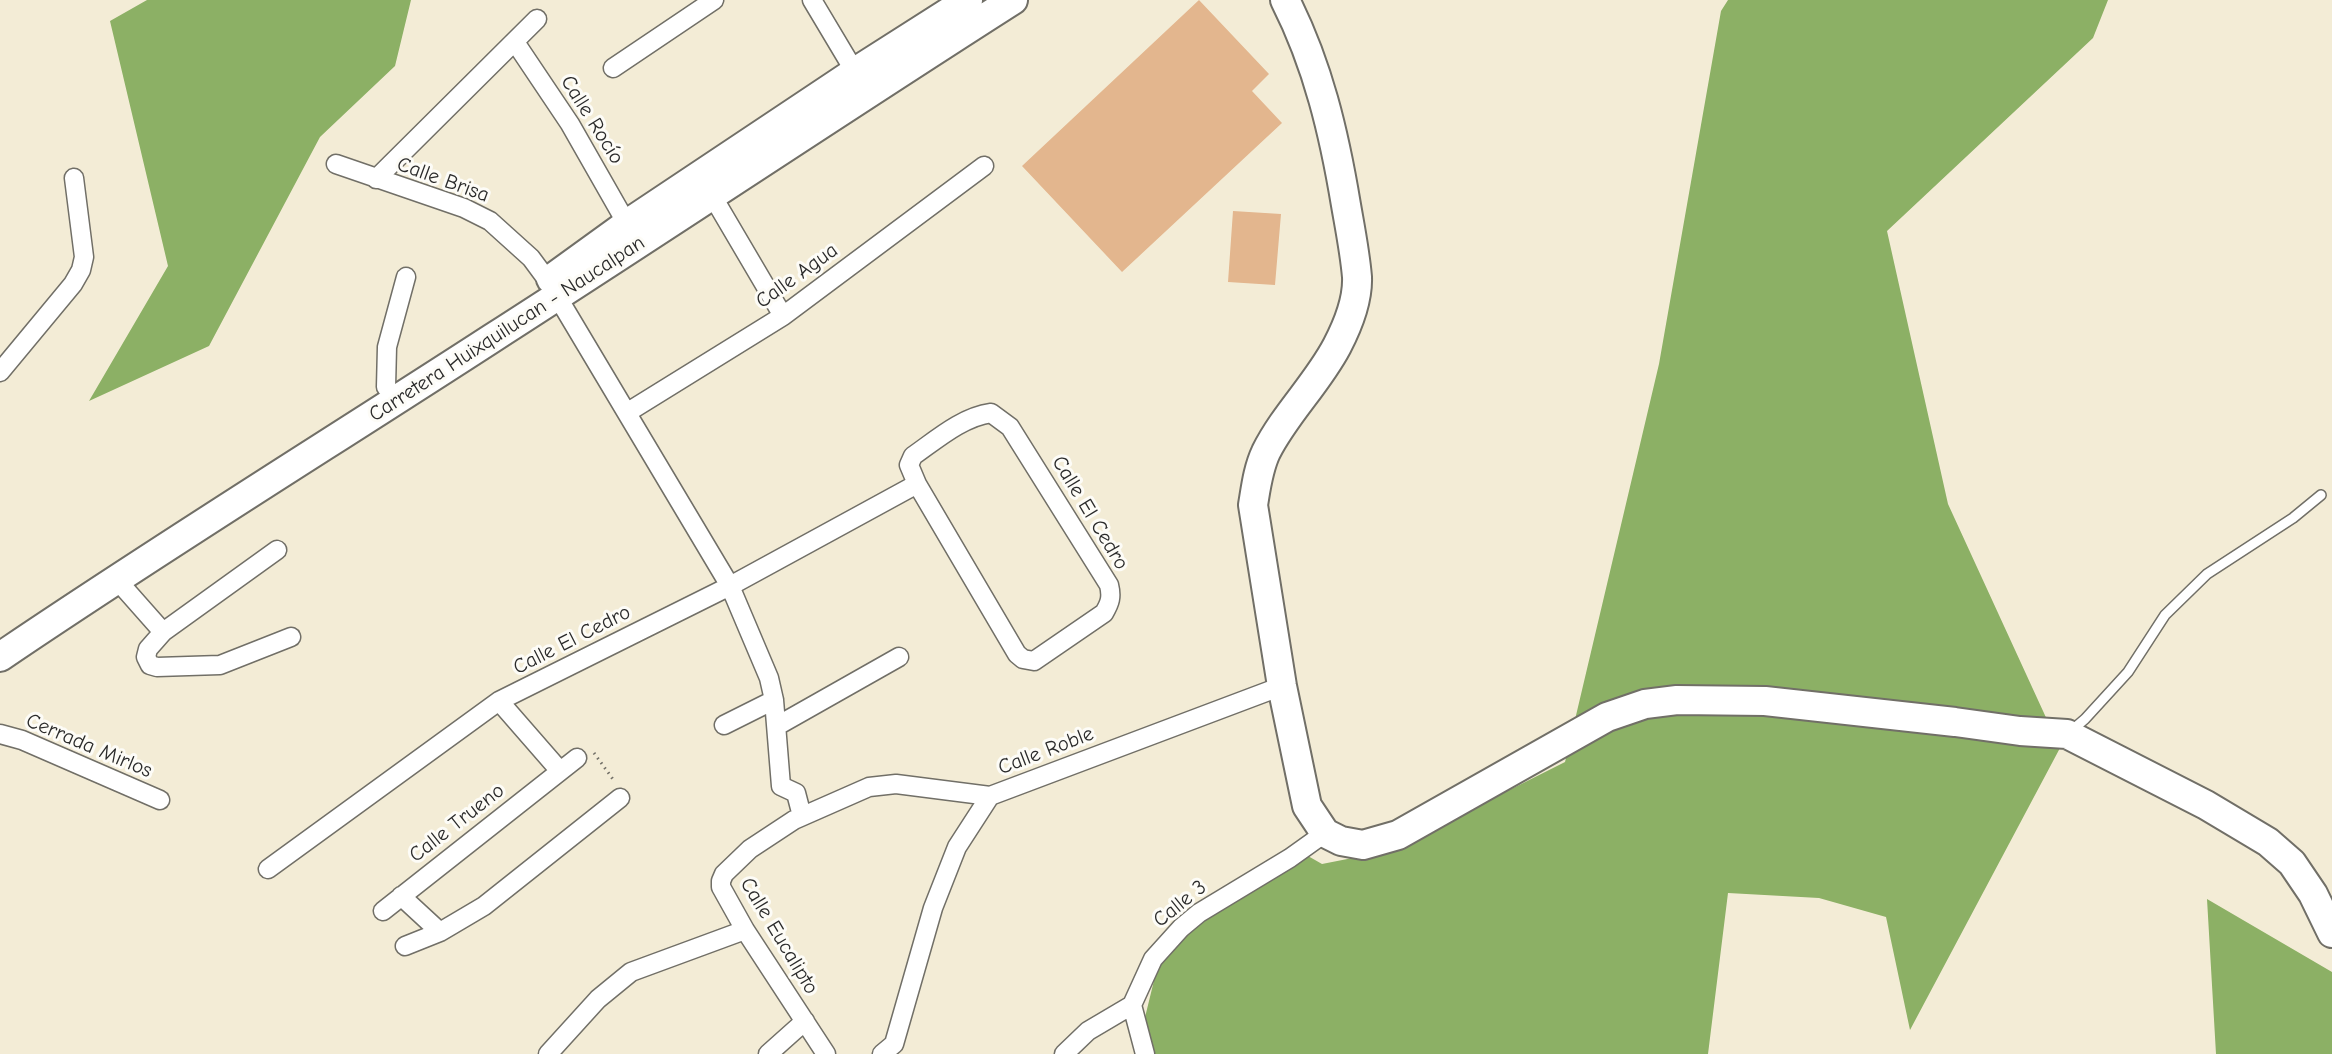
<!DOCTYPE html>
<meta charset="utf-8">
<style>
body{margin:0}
canvas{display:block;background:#f3ecd6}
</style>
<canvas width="2332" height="1054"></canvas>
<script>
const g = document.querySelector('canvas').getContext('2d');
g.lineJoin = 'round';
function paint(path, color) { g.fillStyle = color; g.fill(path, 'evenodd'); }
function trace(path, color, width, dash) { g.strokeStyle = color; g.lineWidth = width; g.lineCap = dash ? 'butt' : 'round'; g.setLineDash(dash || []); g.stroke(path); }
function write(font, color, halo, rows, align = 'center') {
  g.font = font + ' "Comic Neue",sans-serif'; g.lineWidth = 6; g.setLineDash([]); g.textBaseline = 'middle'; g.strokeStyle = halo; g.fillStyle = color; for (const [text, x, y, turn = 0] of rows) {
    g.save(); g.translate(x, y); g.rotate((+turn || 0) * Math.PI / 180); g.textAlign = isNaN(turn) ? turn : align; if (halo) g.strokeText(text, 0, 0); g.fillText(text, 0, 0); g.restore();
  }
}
const forest = new Path2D(`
 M147,0H411L395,66L320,137L209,346L89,401L168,266L110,21Z
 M1728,0H2108L2093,38L1887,231L1948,504L2060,748L1910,1030L1886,917L1819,898L1728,893L1708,1054H1136L1161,952L1294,848L1322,864L1388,851L1565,762L1659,364L1721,11Z
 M2207,899L2332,972V1054H2216Z`);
const building = new Path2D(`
 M1199,0L1269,74L1252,91L1282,123L1122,272L1022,166Z
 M1233,211L1281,214L1275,285L1228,282Z`);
const path = new Path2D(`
 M594,753L615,782`);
const service = new Path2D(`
 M2071,731L2085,719L2128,672L2165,615L2207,574L2293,518L2321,495`);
const minor = new Path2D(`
 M812,0L855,72L862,80
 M515,42L570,124L627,224
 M613,68L714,0
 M336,164L464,208L490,221L531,258L548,281L730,586L769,678L774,700L781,786L796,793L802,816
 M376,179L537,19
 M713,197L783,316
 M0,372L73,284L81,270L84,257L74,178
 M386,387L387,347L406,277
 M628,412L783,316L984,166
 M991,413L1010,427L1109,585C1112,597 1110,603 1104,613L1034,661L1023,659L1017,654L917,484L909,465L913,456C936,440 962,417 991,413Z
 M277,550L163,632L148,649L146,657L150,665L157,667L220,665L291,637
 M117,580L163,632
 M499,701L560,771
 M724,725L774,700
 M777,726L899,657
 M0,734L22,740L160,800
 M268,869L499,701L730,586L917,484
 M401,896L440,932
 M383,911L577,758
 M405,946L440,932L484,906L620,798
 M548,1054L598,999L631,972L745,930
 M768,1054L805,1021
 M826,1054L745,930L721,887V881L724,874L750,849L794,820L869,787L896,784L990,796
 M882,1054L894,1044L933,908L957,847L990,796L1282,686
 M1064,1054L1088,1031L1132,1005
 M1145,1054L1132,1005L1153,959L1181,928L1199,913L1290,858L1325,833`);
const primary = new Path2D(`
 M1285,0C1318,65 1334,133 1346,205C1350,228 1355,253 1357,277C1358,301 1348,325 1337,346C1317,384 1285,414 1266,452C1258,469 1256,487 1253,505L1282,686L1307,806L1325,833L1341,841L1363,845L1398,835L1607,717L1645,704L1677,700L1765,701L1955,722L2020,731L2067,734L2206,805L2268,842L2292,863L2313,894L2332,933
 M551,279L627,224L855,72L968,0
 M0,657C162,547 329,444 494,337C667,226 839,111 1013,0`);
const streetNames = [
 ["Calle Rocío",592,120,58],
 ["Calle Brisa",443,180,20],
 ["Calle Agua",797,276,-36],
 ["Carretera Huixquilucan - Naucalpan",507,329,-33],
 ["Calle El Cedro",1090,513,59],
 ["Calle El Cedro",572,640,-27],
 ["Cerrada Mirlos",89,746,23],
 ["Calle Roble",1046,751,-21],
 ["Calle Trueno",457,823,-38],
 ["Calle 3",1180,904,-39],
 ["Calle Eucalipto",779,936,59]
];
paint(forest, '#8cb065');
paint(building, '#e3b68e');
trace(service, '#716f67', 12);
trace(minor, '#716f67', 21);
trace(primary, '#716f67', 32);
trace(path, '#716f67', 3, [1.5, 4.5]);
trace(service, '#fff', 9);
trace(minor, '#fff', 18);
trace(primary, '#fff', 28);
write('21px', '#2b2b2b', '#fdfcf7', streetNames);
</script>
